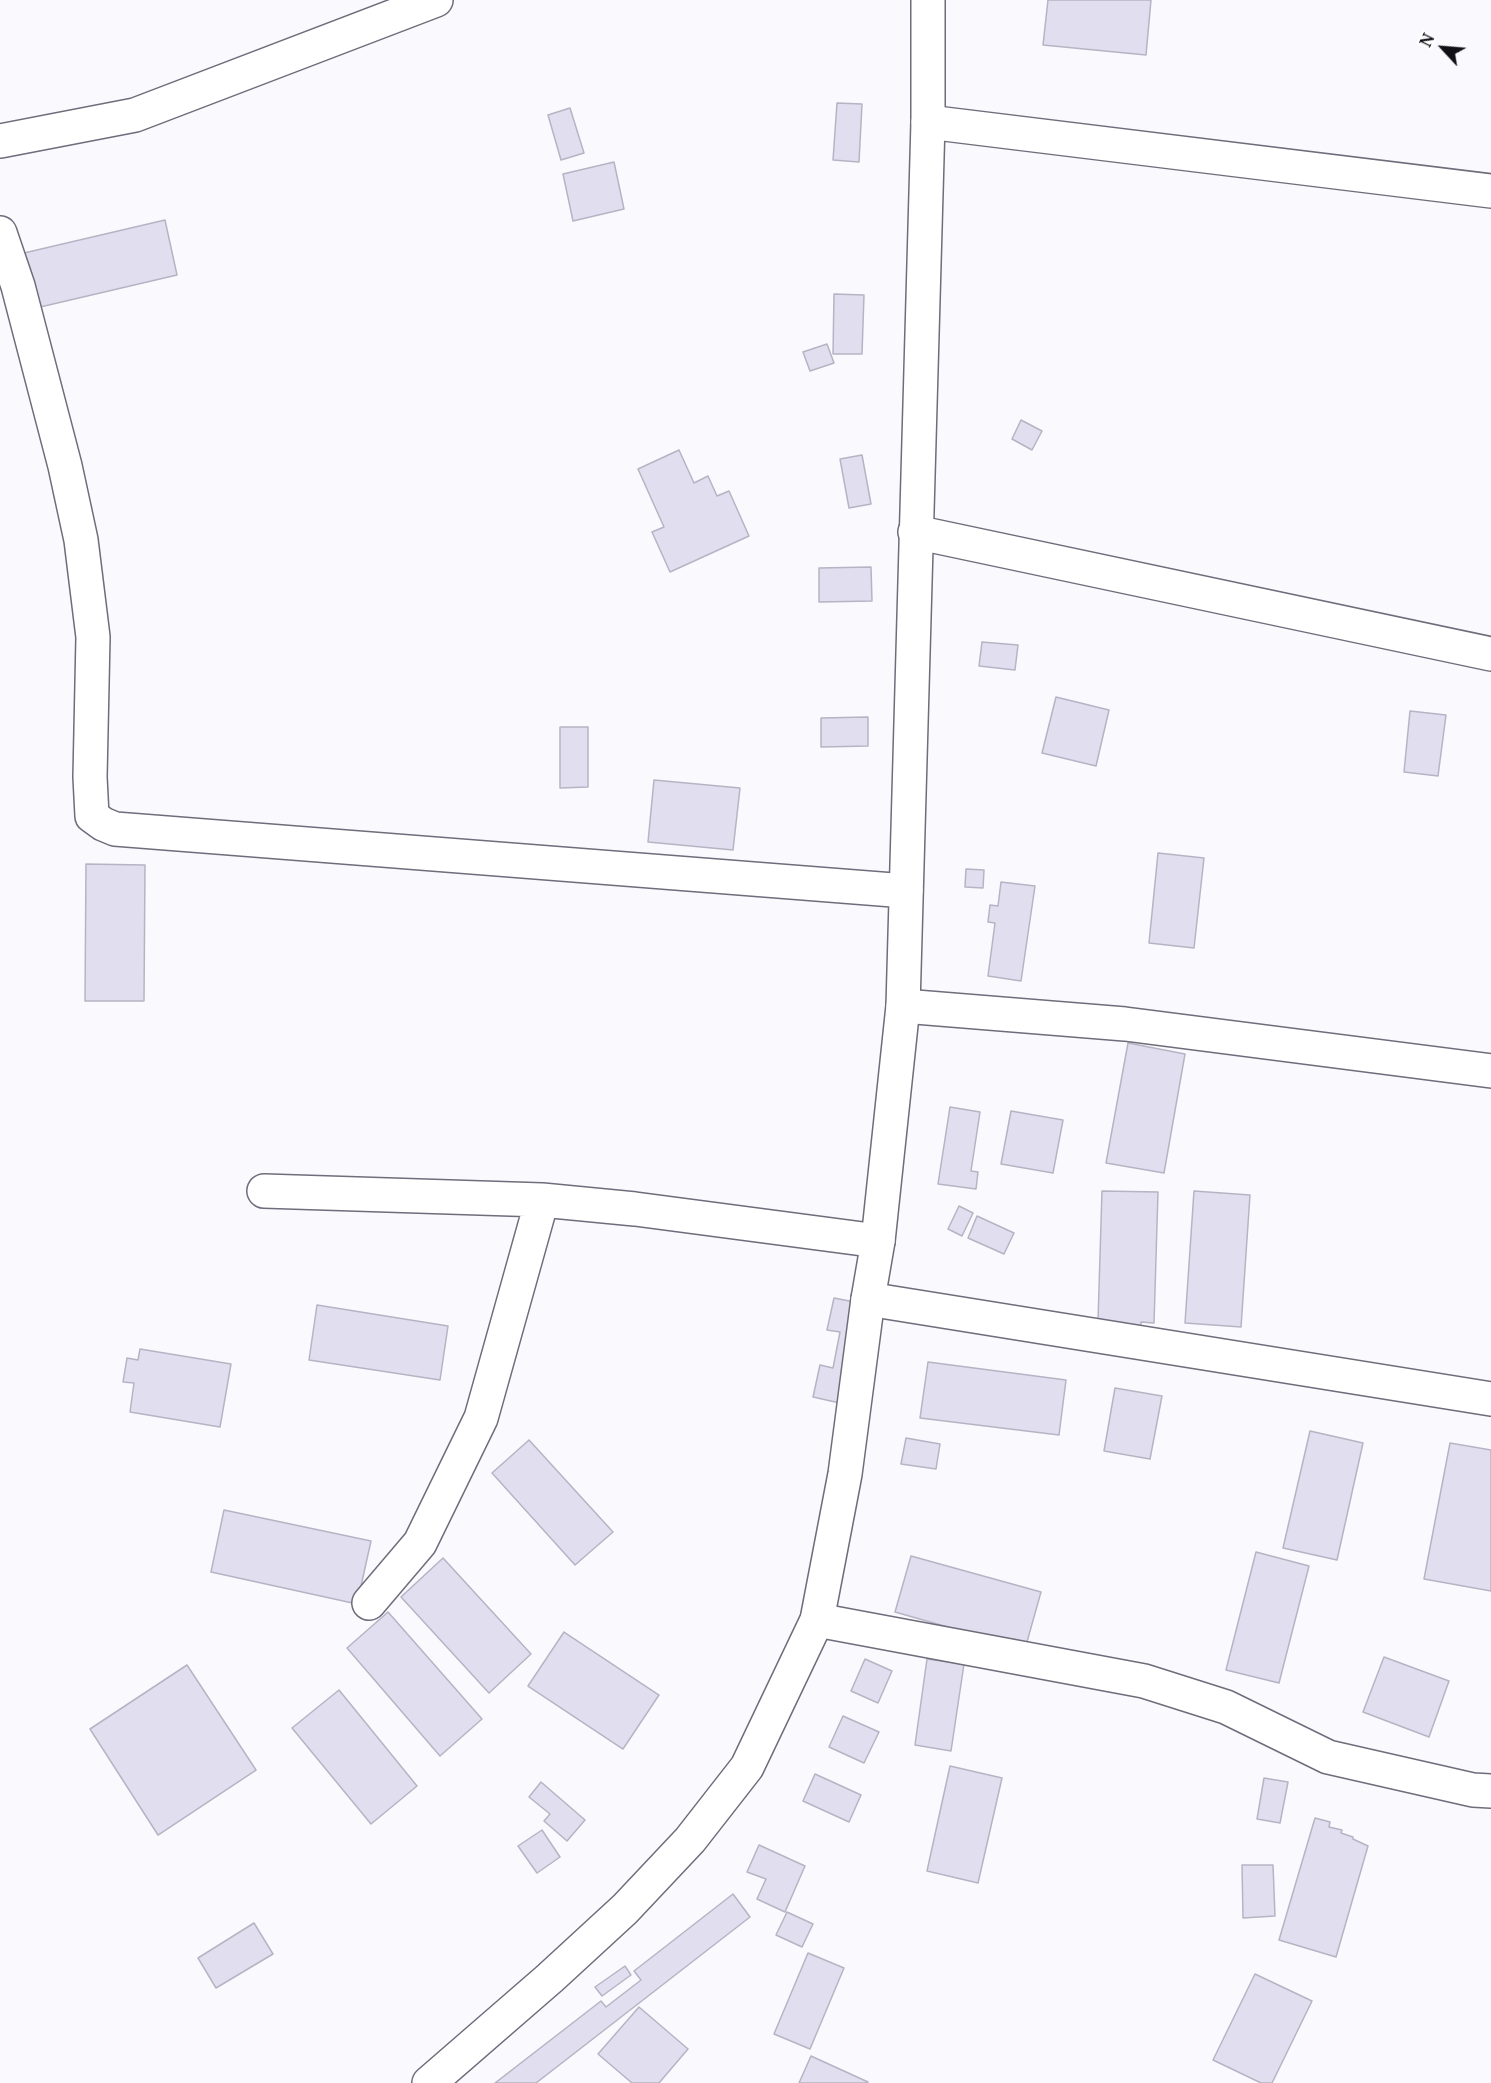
<!DOCTYPE html>
<style>
body{margin:0}
#map{position:relative;width:1491px;height:2083px;overflow:hidden;background:#faf9fd;font-family:"Noto Serif",serif}
canvas{display:block}
.north{position:absolute;left:1413px;top:18px;width:60px;height:60px;-webkit-text-stroke:4px #fff;paint-order:stroke;rotate:296deg;font-size:16px;font-weight:700;line-height:24px;text-align:center;color:#111016}
.north::after{content:'';display:block;margin:auto;width:21px;height:27px;background:#111016;clip-path:polygon(50% 0,100% 100%,50% 72%,0 100%)}
</style>
<div id="map">
<canvas width="1491" height="2083"></canvas>
<div class="north">N</div>
</div>
<script>
const g = document.querySelector('canvas').getContext('2d');
g.lineJoin = 'round';
function paint(path, color) { g.fillStyle = color; g.fill(path, 'evenodd'); }
function trace(path, color, width, dash) { g.strokeStyle = color; g.lineWidth = width; g.lineCap = dash ? 'butt' : 'round'; g.setLineDash(dash || []); g.stroke(path); }
const building = new Path2D(`
 M1048,0H1151L1146,55L1043,45Z
 M837,103L862,104L859,162L833,160Z
 M570,108L584,153L561,160L548,115Z
 M614,162L624,209L573,221L563,174Z
 M165,220L177,275L36,308L24,253Z
 M834,294L864,295L862,354H833Z
 M827,344L834,363L810,371L803,352Z
 M1021,420L1042,431L1032,450L1012,439Z
 M679,450L694,483L708,476L717,496L729,491L749,536L670,572L652,532L664,527L638,469Z
 M862,455L871,504L849,508L840,459Z
 M871,567L872,601L819,602V568Z
 M982,642L1018,645L1015,670L979,666Z
 M1056,697L1109,710L1096,766L1042,753Z
 M1410,711L1446,715L1438,776L1404,772Z
 M868,717V746L821,747V718Z
 M560,727H588V787L560,788Z
 M654,780L740,788L733,850L648,842Z
 M1158,853L1204,858L1194,948L1149,943Z
 M86,864L145,865L144,1001H85Z
 M966,869L984,870L983,888L965,887Z
 M1001,882L1035,886L1021,981L988,976L995,923L988,922L990,905L998,906Z
 M1128,1043L1185,1054L1164,1173L1106,1163Z
 M950,1107L980,1112L971,1171L978,1172L976,1189L938,1184Z
 M1011,1111L1063,1120L1053,1173L1001,1164Z
 M1102,1191L1158,1192L1154,1323L1141,1322V1337L1116,1336L1117,1322L1098,1321Z
 M1194,1191L1250,1195L1241,1327L1185,1323Z
 M959,1206L973,1213L962,1236L948,1229Z
 M977,1216L1014,1233L1004,1254L968,1238Z
 M834,1298L865,1304L844,1404L813,1397L820,1365L833,1368L840,1332L827,1330Z
 M317,1305L448,1326L440,1380L309,1360Z
 M140,1349L231,1364L220,1427L130,1412L134,1383L123,1382L127,1358L138,1360Z
 M928,1362L1066,1380L1059,1435L920,1418Z
 M1115,1388L1162,1396L1150,1459L1104,1451Z
 M1310,1431L1363,1443L1337,1560L1283,1548Z
 M906,1438L940,1444L936,1469L901,1464Z
 M529,1440L613,1532L575,1565L492,1473Z
 M1450,1443L1491,1450V1591L1424,1579Z
 M224,1510L371,1541L357,1604L211,1572Z
 M1256,1552L1309,1566L1279,1683L1226,1670Z
 M911,1556L1041,1592L1025,1649L895,1612Z
 M443,1558L531,1654L489,1693L401,1597Z
 M388,1612L482,1719L440,1756L347,1648Z
 M564,1632L659,1695L623,1749L528,1686Z
 M1384,1657L1449,1681L1429,1737L1363,1712Z
 M865,1659L892,1671L878,1703L851,1691Z
 M927,1659L964,1664L951,1751L915,1745Z
 M187,1665L256,1770L158,1835L90,1729Z
 M339,1690L417,1786L371,1824L292,1728Z
 M843,1716L879,1732L864,1763L829,1747Z
 M950,1766L1002,1778L978,1883L927,1871Z
 M815,1774L861,1795L849,1822L803,1801Z
 M1264,1778L1288,1782L1280,1823L1257,1819Z
 M541,1782L585,1820L567,1841L544,1821L550,1814L529,1797Z
 M1315,1818L1330,1822L1329,1827L1342,1830L1341,1833L1353,1837V1839L1368,1846L1336,1957L1279,1940Z
 M542,1830L560,1857L537,1873L518,1846Z
 M759,1845L805,1866L785,1912L757,1899L766,1879L747,1872Z
 M1242,1865H1273L1275,1916L1243,1918Z
 M733,1894L750,1917L536,2083H495L601,2001L606,2007L641,1980L634,1971Z
 M787,1912L813,1924L802,1947L776,1935Z
 M254,1923L273,1954L216,1988L198,1958Z
 M808,1953L844,1968L810,2049L774,2034Z
 M625,1966L631,1975L602,1996L595,1987Z
 M1255,1974L1312,2001L1272,2083H1261L1213,2060Z
 M639,2007L688,2049L659,2083H632L598,2054Z
 M811,2056L868,2082L867,2083H799Z`);
const street = new Path2D(`
 M928,122L1491,191
 M0,141L135,115L436,0
 M0,233L18,286L65,466L81,540L93,637L90,777L92,816L103,824L115,829L906,891
 M915,532L1491,654
 M903,1006L1125,1024L1491,1071
 M264,1191L542,1200
 M868,1299L1491,1399
 M369,1603L420,1543L481,1418L542,1200L635,1209L878,1241
 M817,1620L1144,1681L1226,1707L1328,1757L1473,1790L1491,1791`);
const secondary = new Path2D(`
 M429,2083L550,1978L625,1909L690,1840L747,1767L817,1620L845,1474L868,1299L878,1241L903,1006L928,122V0`);
paint(building, '#e1dfef');
trace(building, '#b6b4c4', 1.5);
trace(street, '#6f6c7b', 36);
trace(secondary, '#6f6c7b', 36);
trace(street, '#fff', 33);
trace(secondary, '#fff', 33);
</script>
